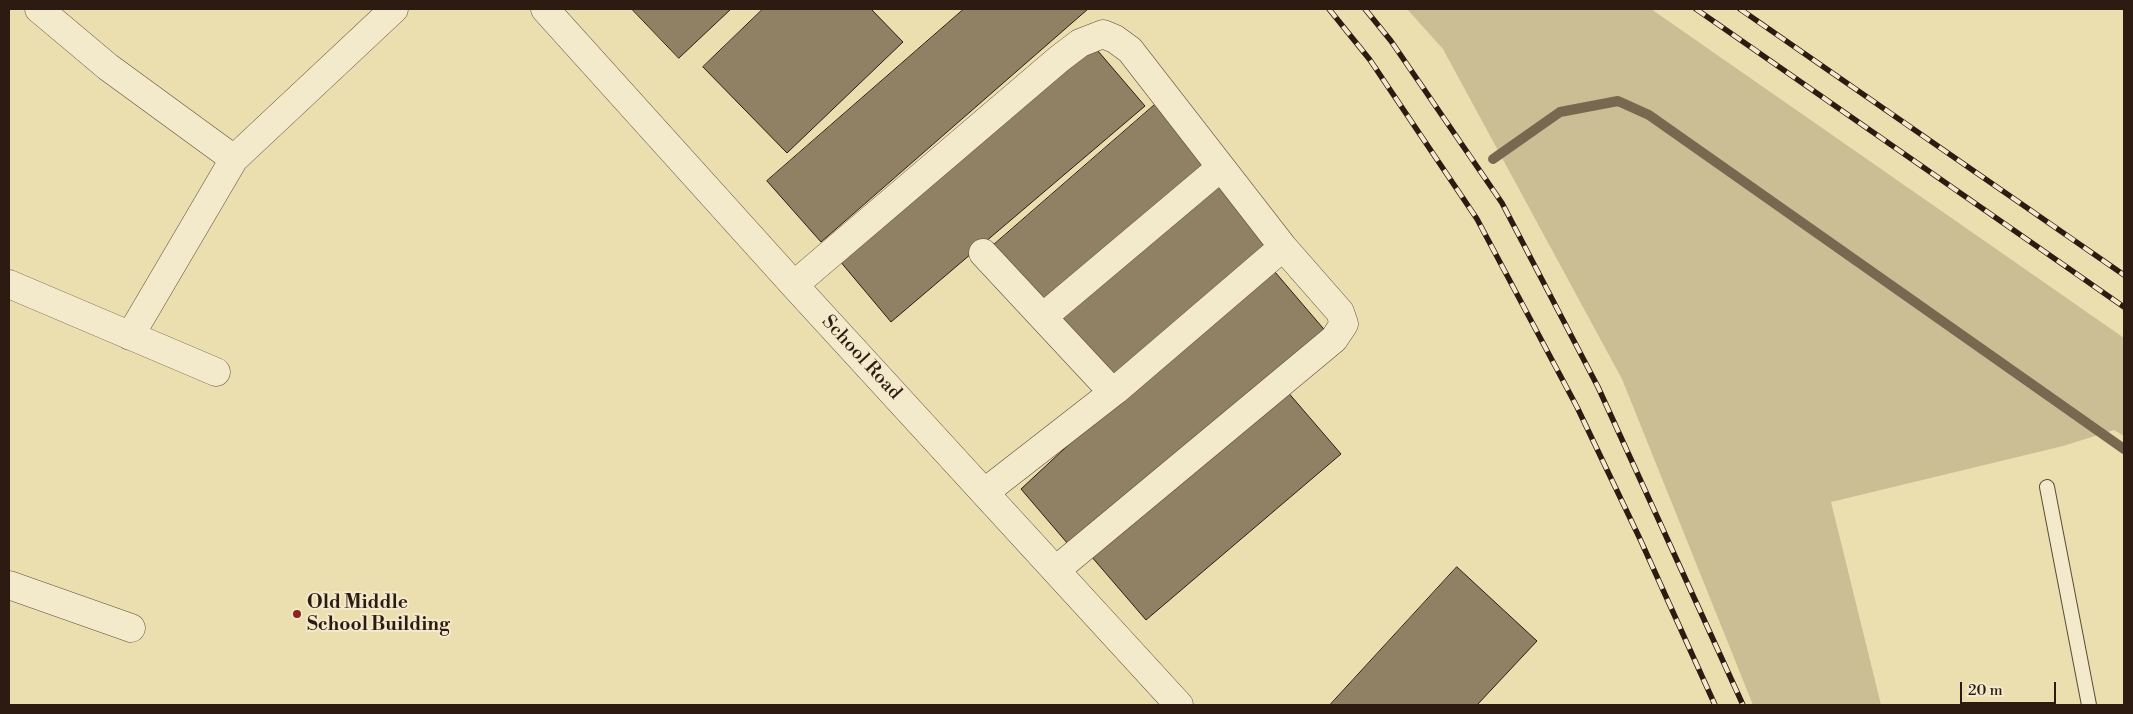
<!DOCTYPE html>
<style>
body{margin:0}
#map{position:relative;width:2133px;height:714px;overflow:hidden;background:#ebdeaf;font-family:"Libre Bodoni",serif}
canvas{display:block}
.frame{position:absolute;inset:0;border:10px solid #2d1b12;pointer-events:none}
.scale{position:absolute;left:1960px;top:682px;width:96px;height:22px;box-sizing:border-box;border:2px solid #2d1b12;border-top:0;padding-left:6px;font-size:15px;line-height:18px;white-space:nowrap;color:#2d1b12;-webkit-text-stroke:4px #f2eacb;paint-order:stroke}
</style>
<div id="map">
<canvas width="2133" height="714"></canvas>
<div class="frame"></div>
<div class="scale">20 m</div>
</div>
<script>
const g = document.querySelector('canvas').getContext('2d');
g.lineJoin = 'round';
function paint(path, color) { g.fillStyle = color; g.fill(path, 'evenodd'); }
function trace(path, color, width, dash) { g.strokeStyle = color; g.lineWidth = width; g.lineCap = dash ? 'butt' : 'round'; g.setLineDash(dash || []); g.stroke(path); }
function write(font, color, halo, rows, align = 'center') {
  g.font = font + ' "Libre Bodoni",serif'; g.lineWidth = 4; g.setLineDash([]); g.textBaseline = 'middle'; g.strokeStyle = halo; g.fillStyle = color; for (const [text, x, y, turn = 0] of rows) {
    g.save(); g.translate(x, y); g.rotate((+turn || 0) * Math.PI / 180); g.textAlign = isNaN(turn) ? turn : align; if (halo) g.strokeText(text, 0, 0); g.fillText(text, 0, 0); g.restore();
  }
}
const green = new Path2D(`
 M1407,9H1651L2124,338V436L2114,430L2063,446L1831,502L1881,705H1753L1622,379L1443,49Z`);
const stream = new Path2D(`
 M1493,159L1560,112L1618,101L1649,115L2124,449`);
const building = new Path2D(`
 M632,9H731L679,58Z
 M763,9H871L903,42L787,153L703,67Z
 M964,9H1088L821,242L767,181Z
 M1092,44L1145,106L891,322L839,260Z
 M1158,102L1213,164L1043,311L989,249Z
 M1214,179L1270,243L1112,382L1056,319Z
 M1275,272L1328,334L1074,551L1021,489L1121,396Z
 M1286,390L1341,454L1146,620L1091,556Z
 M1457,567L1537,641L1477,705H1330Z`);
const service = new Path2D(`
 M2047,487L2089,705`);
const minor = new Path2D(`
 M39,9L108,67L234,159
 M545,9L794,285L1179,705
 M983,253L1105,384L1116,390
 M9,284L216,372
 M794,285L1059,59L1080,43L1103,34L1115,39L1130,50L1283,247
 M1043,317L1220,168
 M130,336L234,159L394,9
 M985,492L1116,390L1283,247L1340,312L1344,324L1334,339L1056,570
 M9,585L131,628`);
const rail = new Path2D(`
 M1329,9L1370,60L1477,219L1577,407L1640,539L1715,705
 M1365,9L1391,41L1502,203L1598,387L1743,705
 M1696,9L2124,307
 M1740,9L2124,275`);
const markers = [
 [297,614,5,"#8f2418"]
];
const streetNames = [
 ["School Road",861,358,47]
];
const poiNames = [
 ["Old Middle",307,603],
 ["School Building",307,625]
];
paint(green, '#cbbd94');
trace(stream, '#786850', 10);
paint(building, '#908064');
trace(building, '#2d1b12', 1);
trace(service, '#5c4c39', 16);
trace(minor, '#5c4c39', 29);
trace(service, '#f2eacb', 14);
trace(minor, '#f2eacb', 28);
trace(rail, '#2d1b12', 5.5);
trace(rail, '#f2eacb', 4, [11]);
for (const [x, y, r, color] of markers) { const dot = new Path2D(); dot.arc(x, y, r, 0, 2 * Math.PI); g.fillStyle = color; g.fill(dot); trace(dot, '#f2eacb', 2); }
write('19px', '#2d1b12', '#f2eacb', streetNames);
write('bold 19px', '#2d1b12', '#f2eacb', poiNames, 'left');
</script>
